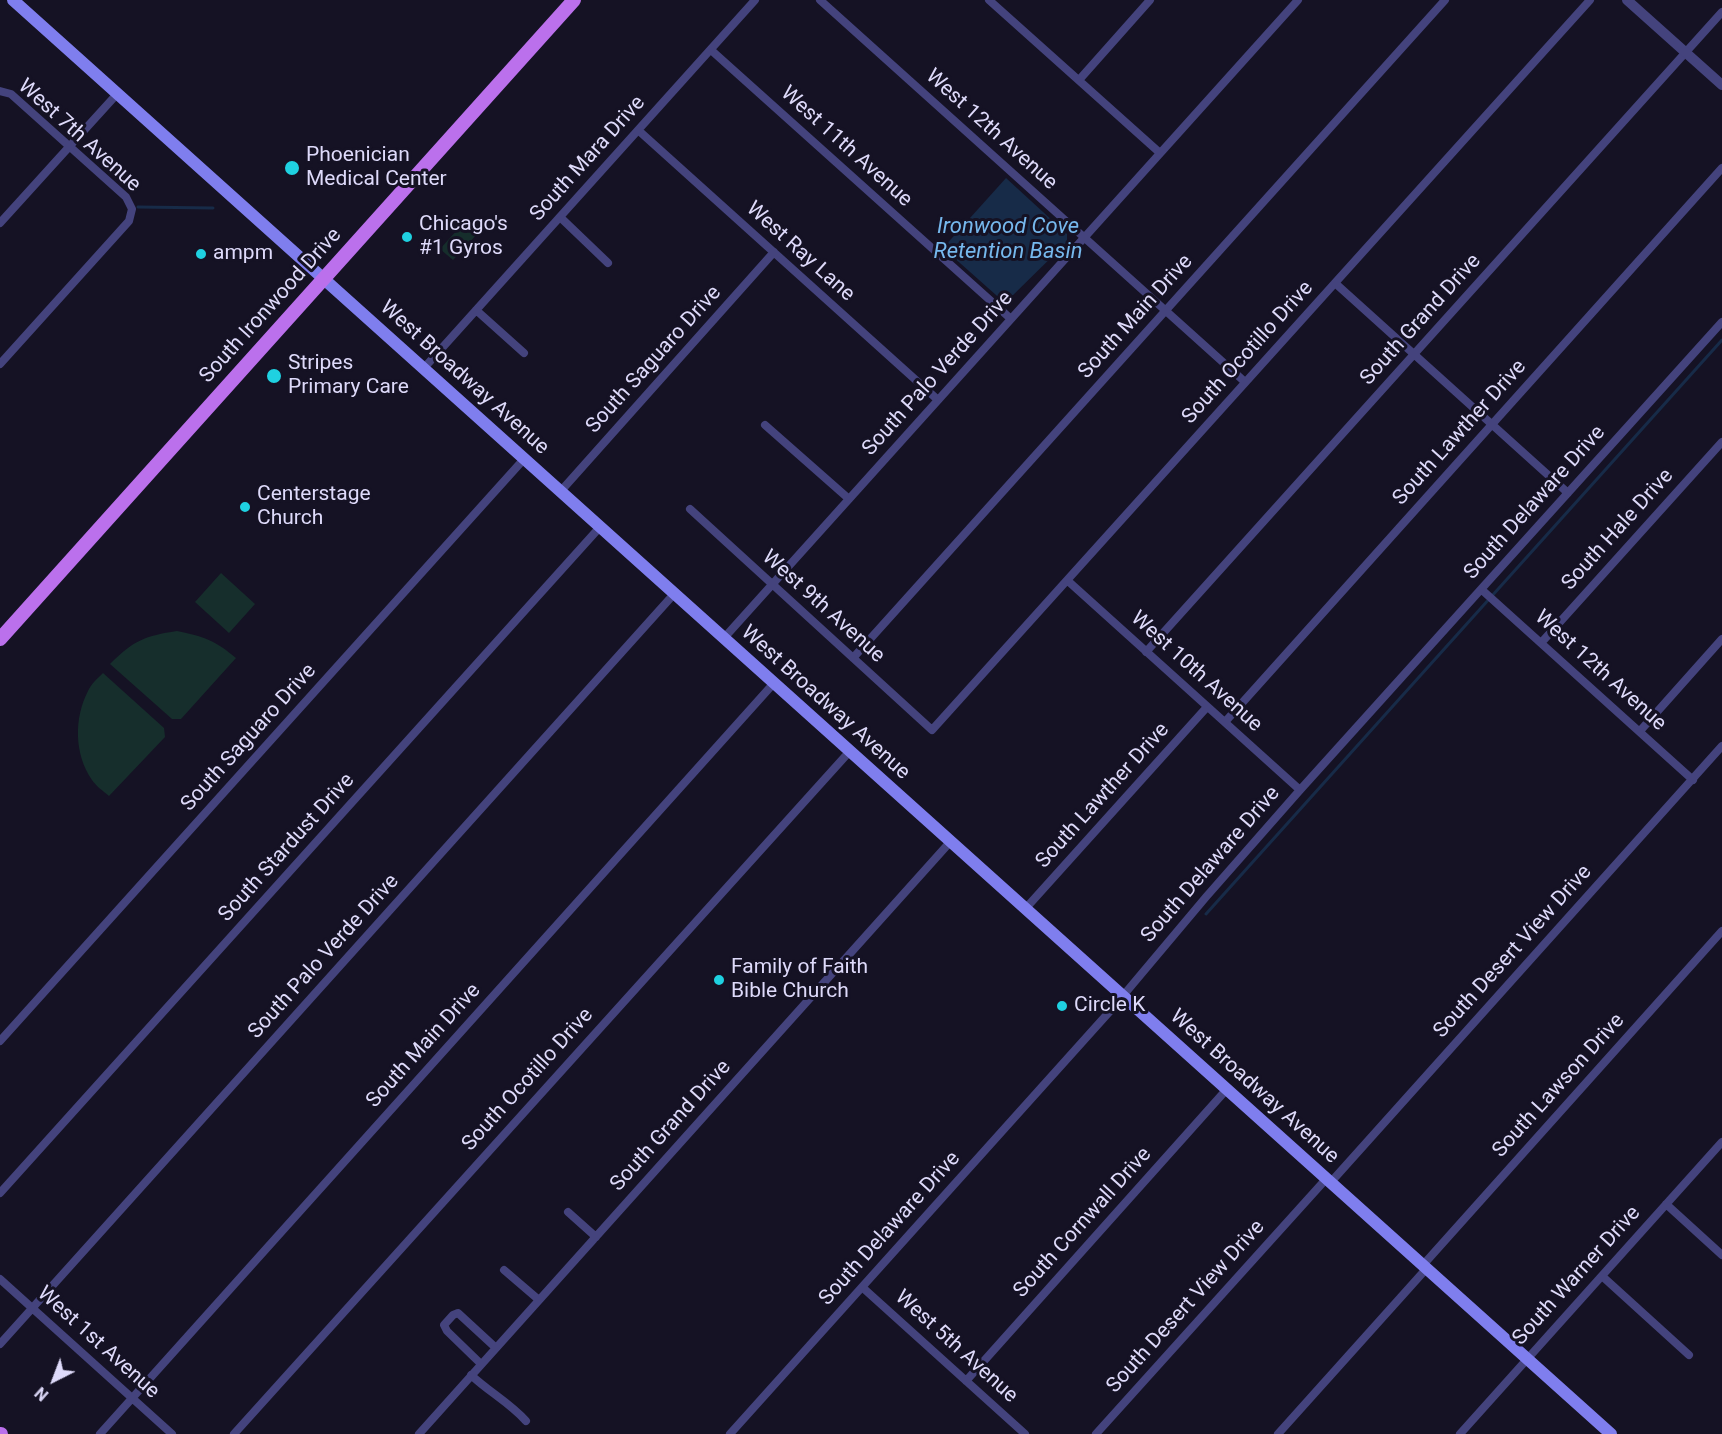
<!DOCTYPE html>
<style>
body{margin:0}
#map{position:relative;width:1722px;height:1434px;overflow:hidden;background:#151224;font-family:Roboto,sans-serif}
canvas{display:block}
.north{position:absolute;left:24px;top:1350px;width:60px;height:60px;-webkit-text-stroke:4px #151224;paint-order:stroke;rotate:222deg;font-size:16px;font-weight:700;line-height:24px;text-align:center;color:#dedafa}
.north::after{content:'';display:block;margin:auto;width:21px;height:27px;background:#dedafa;clip-path:polygon(50% 0,100% 100%,50% 72%,0 100%)}
</style>
<div id="map">
<canvas width="1722" height="1434"></canvas>
<div class="north">N</div>
</div>
<script>
const g = document.querySelector('canvas').getContext('2d');
g.lineJoin = 'round';
function paint(path, color) { g.fillStyle = color; g.fill(path, 'evenodd'); }
function trace(path, color, width, dash) { g.strokeStyle = color; g.lineWidth = width; g.lineCap = dash ? 'butt' : 'round'; g.setLineDash(dash || []); g.stroke(path); }
function write(font, color, halo, rows, align = 'center') {
  g.font = font + ' Roboto,sans-serif'; g.lineWidth = 6; g.setLineDash([]); g.textBaseline = 'middle'; g.strokeStyle = halo; g.fillStyle = color; for (const [text, x, y, turn = 0] of rows) {
    g.save(); g.translate(x, y); g.rotate((+turn || 0) * Math.PI / 180); g.textAlign = isNaN(turn) ? turn : align; if (halo) g.strokeText(text, 0, 0); g.fillText(text, 0, 0); g.restore();
  }
}
const green = new Path2D(`
 M467,219L480,231L453,260L440,249Z
 M221,573L255,604L229,633L195,602Z
 M177,631C203,636 216,641 236,658L181,719H172L110,664C134,640 145,636 177,631Z
 M103,673L164,728L165,737L109,796C103,791 96,786 92,780C74,754 74,718 88,691C91,684 98,678 103,673Z`);
const water = new Path2D(`
 M1006,178L1067,234V242L1005,303L943,248Z`);
const stream = new Path2D(`
 M138,207L213,208
 M1206,914L1722,340`);
const minor = new Path2D(`
 M820,0L1245,382
 M989,0L1160,153
 M711,50L1011,319
 M1079,80L1150,0
 M0,91L11,94L126,197L132,209L129,221L0,364
 M638,130L938,400
 M560,217L608,263
 M0,223L117,94
 M1335,283L1568,493
 M476,310L524,353
 M424,368L755,0
 M765,425L849,499
 M560,492L774,252
 M690,509L932,730L1590,0
 M1068,581L1300,790
 M1482,590L1693,780
 M724,638L1298,0
 M1541,643L1722,442
 M1146,652L1722,12
 M853,658L1445,0
 M1225,722L1722,168
 M1640,731L1722,639
 M1026,908L1207,707
 M0,1041L524,459
 M1331,1182L1722,746
 M0,1193L600,527
 M1666,1204L1722,1255
 M568,1212L596,1237
 M1423,1265L1722,931
 M504,1270L539,1300
 M1602,1276L1689,1355
 M0,1279L172,1434
 M862,1287L1025,1434
 M0,1344L674,594
 M481,1364L447,1331L444,1325L453,1315L458,1313L496,1348
 M471,1375C489,1392 510,1403 526,1421
 M966,1381L1227,1089
 M100,1434L774,683
 M234,1434L850,751
 M419,1434L951,841
 M730,1434L1111,1010L1206,897L1300,790L1722,322
 M1096,1434L1327,1178
 M1278,1434L1427,1268
 M1460,1434L1722,1142`);
const tertiary = new Path2D(`
 M1627,0L1722,85`);
const secondary = new Path2D(`
 M13,0L1611,1434`);
const primary = new Path2D(`
 M0,639L574,0
 M0,1434H1`);
const markers = [
 [292,168,8,"#1fd1e1"],
 [407,237,6,"#1fd1e1"],
 [201,254,6,"#1fd1e1"],
 [274,376,8,"#1fd1e1"],
 [245,507,6,"#1fd1e1"],
 [719,980,6,"#1fd1e1"],
 [1062,1006,6,"#1fd1e1"]
];
const streetNames = [
 ["West 12th Avenue",991,130,42],
 ["West 7th Avenue",79,136,42],
 ["West 11th Avenue",846,147,42],
 ["South Mara Drive",588,159,-48],
 ["West Ray Lane",800,252,42],
 ["South Ironwood Drive",271,306,-48],
 ["South Main Drive",1136,317,-48],
 ["South Grand Drive",1421,320,-48],
 ["South Ocotillo Drive",1248,353,-48],
 ["South Saguaro Drive",654,360,-48],
 ["South Palo Verde Drive",938,374,-48],
 ["West Broadway Avenue",464,378,42],
 ["South Lawther Drive",1460,433,-48],
 ["South Delaware Drive",1535,503,-48],
 ["South Hale Drive",1618,530,-48],
 ["West 9th Avenue",823,607,42],
 ["West 12th Avenue",1600,671,42],
 ["West 10th Avenue",1196,672,42],
 ["West Broadway Avenue",825,703,42],
 ["South Saguaro Drive",249,738,-48],
 ["South Lawther Drive",1103,796,-48],
 ["South Stardust Drive",287,848,-48],
 ["South Delaware Drive",1211,865,-49],
 ["South Desert View Drive",1513,952,-48],
 ["South Palo Verde Drive",324,957,-48],
 ["South Main Drive",424,1046,-48],
 ["South Ocotillo Drive",528,1080,-48],
 ["South Lawson Drive",1559,1086,-48],
 ["West Broadway Avenue",1254,1087,42],
 ["South Grand Drive",671,1126,-48],
 ["South Cornwall Drive",1083,1223,-48],
 ["South Delaware Drive",890,1229,-48],
 ["South Warner Drive",1577,1276,-48],
 ["South Desert View Drive",1186,1307,-48],
 ["West 1st Avenue",98,1343,42],
 ["West 5th Avenue",956,1347,42]
];
const poiNames = [
 ["Phoenician",306,156],
 ["Medical Center",306,180],
 ["Chicago's",419,225],
 ["#1 Gyros",419,249],
 ["ampm",213,254],
 ["Stripes",288,364],
 ["Primary Care",288,388],
 ["Centerstage",257,495],
 ["Church",257,519],
 ["Family of Faith",731,968],
 ["Bible Church",731,992],
 ["Circle K",1074,1006]
];
const waterNames = [
 ["Ironwood Cove",1008,227],
 ["Retention Basin",1008,252]
];
paint(green, '#162e2c');
paint(water, '#172b48');
trace(stream, '#172b48', 3);
trace(minor, '#44437d', 8);
trace(tertiary, '#44437d', 10);
trace(secondary, '#7f7eee', 12);
trace(primary, '#bb70ec', 14);
for (const [x, y, r, color] of markers) { const dot = new Path2D(); dot.arc(x, y, r, 0, 2 * Math.PI); g.fillStyle = color; g.fill(dot); trace(dot, '#151224', 2); }
write('21px', '#dedafa', '#151224', streetNames);
write('21px', '#dedafa', '#151224', poiNames, 'left');
write('italic 22px', '#76b8ed', '#151224', waterNames);
</script>
